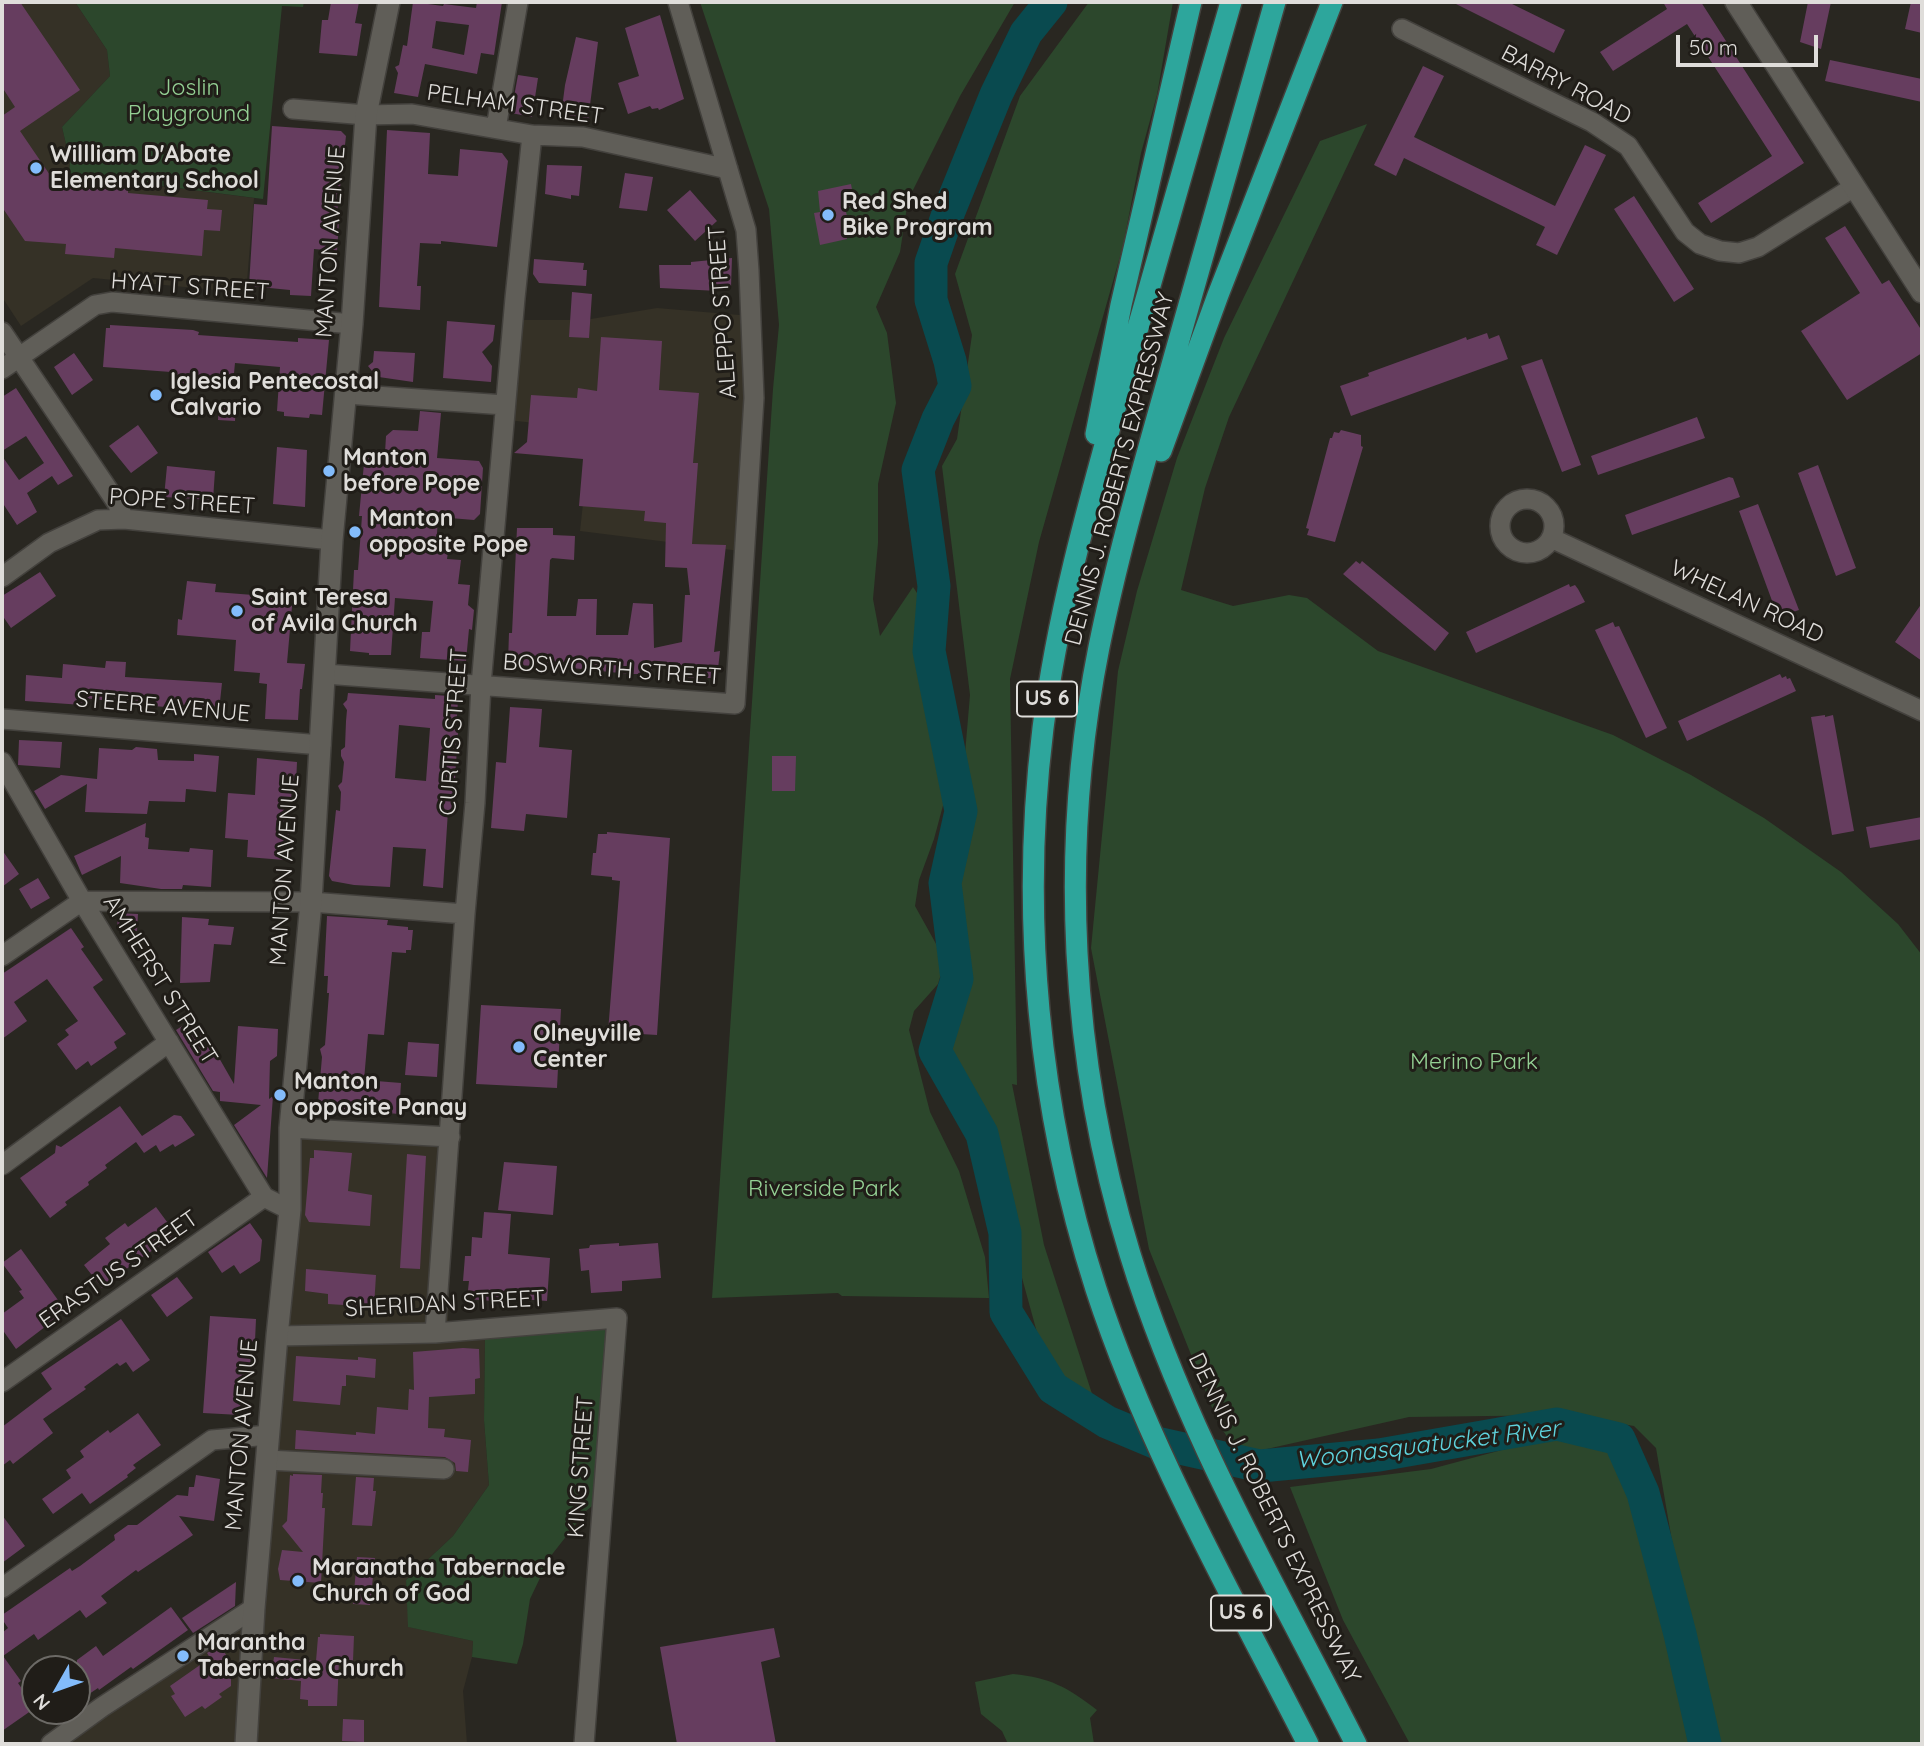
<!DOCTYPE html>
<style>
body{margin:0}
#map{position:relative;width:1924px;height:1746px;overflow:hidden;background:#292721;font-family:Quicksand,sans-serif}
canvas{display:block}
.frame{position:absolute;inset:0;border:4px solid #dfddda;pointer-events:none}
.north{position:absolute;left:21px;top:1655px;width:70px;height:70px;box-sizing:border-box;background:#201d18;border:2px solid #6c6a66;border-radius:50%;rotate:230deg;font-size:19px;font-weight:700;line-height:28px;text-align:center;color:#dfddda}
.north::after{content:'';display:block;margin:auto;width:24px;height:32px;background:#83bcfb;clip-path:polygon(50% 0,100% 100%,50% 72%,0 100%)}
.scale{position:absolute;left:1676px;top:35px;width:142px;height:32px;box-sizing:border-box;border:4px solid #dfddda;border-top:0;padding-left:9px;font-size:21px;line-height:24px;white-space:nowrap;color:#dfddda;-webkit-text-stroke:5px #201d18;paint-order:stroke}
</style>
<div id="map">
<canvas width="1924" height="1746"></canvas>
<div class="frame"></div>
<div class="north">N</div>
<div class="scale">50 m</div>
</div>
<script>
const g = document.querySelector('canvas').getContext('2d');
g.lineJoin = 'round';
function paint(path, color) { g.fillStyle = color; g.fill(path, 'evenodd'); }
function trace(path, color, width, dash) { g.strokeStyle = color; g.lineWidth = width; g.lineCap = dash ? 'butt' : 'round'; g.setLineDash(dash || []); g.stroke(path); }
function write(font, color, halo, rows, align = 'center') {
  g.font = font + ' Quicksand,sans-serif'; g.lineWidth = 6; g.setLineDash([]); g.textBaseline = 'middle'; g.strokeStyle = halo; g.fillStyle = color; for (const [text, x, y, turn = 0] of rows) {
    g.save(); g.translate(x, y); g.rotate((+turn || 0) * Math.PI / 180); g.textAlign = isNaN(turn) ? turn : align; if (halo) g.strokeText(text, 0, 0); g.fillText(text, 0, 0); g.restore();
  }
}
const built = new Path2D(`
 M2,2H75L107,50L110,76L62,127L70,162L69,174L254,198L246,293L93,278L21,326L2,297Z
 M657,308L751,316L748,552L580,531L591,429L507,420L514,320H585Z
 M293,1130L453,1144L448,1323L485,1338L484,1420L489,1485L453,1536L406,1580L409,1627L473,1641L472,1657L463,1691L467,1744H51L260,1609Z`);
const green = new Path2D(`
 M75,2H304L303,7L282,6L263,199L69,174L70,162L62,127L110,76L107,50Z
 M700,2H1015L960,96L908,200L900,252L876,307L887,333L896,403L878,484V543L873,599L880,636L913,587L931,614L937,651L938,737L945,798L934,839L919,880L915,906L945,960L938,984L914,1011L909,1030L930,1112L959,1171L985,1257L989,1298L842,1296L838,1293L712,1298L773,389L779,325L769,209Z
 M1089,2H1173L1157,95L1141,153L1123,246L1039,542L1010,679L1017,1085L1012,1084L1044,1245L1094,1400L1077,1390L1060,1375L1041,1347L1008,1227L955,1087L950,1022L955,980L952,906L970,695L942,466L957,439L972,335L955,274L1020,96Z
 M1367,124L1229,417L1205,488L1181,590L1233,606L1289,595L1307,598L1378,651L1613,735L1691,775L1764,818L1841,872L1898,924L1922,955V1744H1707L1656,1448L1634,1426L1569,1415L1409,1417L1240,1455L1219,1425L1149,1249L1091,948L1118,671L1137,591L1177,458L1224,338L1320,141Z
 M605,1319L622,1330L626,1342L615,1478L612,1490L586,1511L550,1557L530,1599L523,1644L517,1664L472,1657L473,1641L408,1627L406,1580L453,1536L489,1485L484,1420L485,1338Z
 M1579,1435L1615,1449L1629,1468L1650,1524L1689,1744H1410L1343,1620L1290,1487L1431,1469L1554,1436Z
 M1013,1674C1051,1678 1067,1687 1097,1710L1090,1718L1094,1744H1008L1002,1731L981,1714L975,1682Z`);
const river = new Path2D(`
 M1051,2L1026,33L996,95L949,211L931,263V300L950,361L955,386L938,419L918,470L934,586L929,651L961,811L945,883L957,979L935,1051L982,1134L1005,1233L1006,1312L1053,1388L1107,1422L1157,1443L1260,1466L1379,1455L1557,1424L1619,1439L1643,1493L1680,1634L1705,1744`);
const building = new Path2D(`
 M2,2H20L80,90L20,131L52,178L56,175L59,179L128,185V193L208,200L207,209L222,210L220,231L204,230L202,256L115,248L114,258L65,254L66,244L25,241L2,207V116L15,107L2,87Z
 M331,2H359L355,23L362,24L357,56L319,53L322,20H328Z
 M413,2L443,6L444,4L476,8L477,2H502L494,55L481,53L477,74L425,64L418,97L394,93L398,73L395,67L399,65L403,45L407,46ZM436,21L469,25L464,55L432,48Z
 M1452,2H1508L1565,30L1554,53Z
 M1663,2H1701L1804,163L1711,223L1698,203L1772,156L1687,24L1613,71L1600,52L1667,9Z
 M1808,2H1831L1821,49L1800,42Z
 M1911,2H1922V33L1905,29Z
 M660,15L684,99L659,110L658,108L652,109L650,106L628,114L618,83L639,76L625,28Z
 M576,37L598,42L588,121L561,116L565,85Z
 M1830,60L1922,79V102L1825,81Z
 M1423,66L1444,76L1414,137L1555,206L1585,145L1606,155L1557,255L1536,245L1545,227L1404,158L1396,176L1374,165Z
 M518,75L538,78L532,117L511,113Z
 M272,126L341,131L346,136L336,222H339L337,251L314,249L311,296L290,295V290L249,286L254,204L267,205Z
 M387,130L430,133L428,174L458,176L460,149L502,153L508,161L497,247L441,241V244L420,243L417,286H421L420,310L379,307Z
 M547,165L582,166L579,196L571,195V199L545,194Z
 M625,173L653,177L647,211L619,208Z
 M851,184L855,206L845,208L847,216L842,217L847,239L820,245L814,213L820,212L818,191Z
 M690,190L717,221L695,241L667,210Z
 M1634,196L1694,289L1674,302L1614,209Z
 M1845,226L1882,284L1889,280L1922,331V353L1847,400L1801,331L1860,293L1825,238Z
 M732,258L731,287L718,288V291L660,288L659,265H691V262Z
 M534,259L584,263L583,270H587L586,286L539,283L533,274Z
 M572,292L592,294L589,338L569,337Z
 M447,321L495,325L493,341L482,352L492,366L491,382L443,378Z
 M110,325L193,330L199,332L198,335L298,342V338L329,340L322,415L310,414L309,418L284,416V412L277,411L280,367L235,363L233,383L185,380L184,391L169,389L171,372L103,367L106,328H110Z
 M1487,333L1489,339L1499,335L1508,359L1351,416L1340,386L1369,376L1368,373L1456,341L1466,337L1467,340Z
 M601,337L662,341L659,390L699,393L693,463H698L692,544L726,545L714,652L720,651L717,678H687V675H679L680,663L652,665L651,674H629L534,664V666L518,665V662H508L509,633H512L517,528H553V535L575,536L574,560L552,558L550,560L547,616H576L578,599H597L596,635H628L633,603L653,604L654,648L682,642L685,595H690L687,568L665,567L666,523L644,521L645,511L579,506L583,459L514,453L527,442L531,395L577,398L578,388L597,391Z
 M374,351L415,353L413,382L372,376V371L368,366L373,362Z
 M74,353L93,380L72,395L54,367Z
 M1542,359L1581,465L1562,472L1521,366Z
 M16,388L73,476L58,485L52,476L27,493L37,512L17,525L2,502V456L19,480L44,463L26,436L2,451V397Z
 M219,403L236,404L235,421L218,420Z
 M420,411L441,413L437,458L479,461L483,468L480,514L474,520L438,517L436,550L448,552L447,559L461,560L458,584L470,585L468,605L474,610L472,630L469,629L466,661L420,658L422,632H430L433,601L395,598L391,655H369V653L350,651L354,570H358L362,516H359L365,453H385L386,436L393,430L418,431Z
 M1697,417L1705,438L1598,475L1591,456Z
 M138,425L158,453L131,473L109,446Z
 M1341,430L1361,435V446L1363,447L1335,542L1307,535L1309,529L1306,528L1330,438H1332L1334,432L1339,433Z
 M277,447L307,450L305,507L273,504Z
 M1818,465L1856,568L1836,576L1798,473Z
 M167,466L215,471L213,500L164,497Z
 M1729,477L1733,478L1740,497L1632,535L1625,515Z
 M1758,504L1799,610L1778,617L1739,511Z
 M1356,561L1360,564L1362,561L1449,633L1435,651L1343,574Z
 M40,572L56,596L11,628L2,615V596Z
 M187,581L216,584L215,592L279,597V594L293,595L287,663L305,664L302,689H300L298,720L265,719L267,684L259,683L260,673L234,671L236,640L177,635L178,619L182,620Z
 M1569,584L1570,587L1575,585L1578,589L1585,602L1476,653L1466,632Z
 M1922,603V661L1895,642Z
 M1613,622L1615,627L1619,626L1667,728L1646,738L1595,630Z
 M106,661L126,662L125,677L222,683L219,711L153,706L84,698L83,705L25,701L26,675L62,678L63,664L105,668Z
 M1780,674L1782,678L1786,676L1787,679L1790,678L1796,691L1687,741L1678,721Z
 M348,693L435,699V695L449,696V699L458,700L456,731L458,732L453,811H448L443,888L423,886L426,849L393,847L390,887L354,885L332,881L329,876L336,810L340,811L341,792L338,786L342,782L344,762L341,756V750L345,747L346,721L347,710L343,704L347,700ZM399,725L430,728L426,781L395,778Z
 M510,707L542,709L539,747L572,750L567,818L526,814L524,831L491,828L496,762L506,763Z
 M1825,715V717L1833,715L1854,831L1832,835L1811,717Z
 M19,740L62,742L60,768L18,765Z
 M136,747L157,749L158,760L194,761V754L219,756L216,792L186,789L185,802L149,801L147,814L85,812L87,784L45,809L34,791L61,775L97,779L99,748L132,750Z
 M772,756H796L795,791H772Z
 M257,758L297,762L296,785L292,786L287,857H285L284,860L247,857L248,840L225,838L228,793L255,795Z
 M1922,817V839L1870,848L1866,827Z
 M146,823L145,837L149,838L148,849L189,852L190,848L213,850L211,887L183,885L182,889H161L120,883L121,856L82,875L74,856Z
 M607,832L670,838L657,1035L608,1032L620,881L612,880V877L591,875L593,853H596L598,834H607Z
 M2,850L19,874L2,887Z
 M38,878L50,898L31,909L19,889Z
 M118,913L138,914L137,931L117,929Z
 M327,916L388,920L387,925L408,927V930H413L411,950H406V953L392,952L384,1035L368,1034L364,1080L401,1083L399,1114L340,1109L341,1105L318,1103L322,1057L320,1049L325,1045L329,993H327L328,976H324Z
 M182,917L209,919L208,925L234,927L231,945L214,944L210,982L180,983Z
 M71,928L84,947L81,949L103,980L93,987L94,989L126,1034L114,1042L117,1048L91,1066L88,1061L76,1070L57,1044L69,1035L65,1030L78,1021L47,979L14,1002L27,1021L2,1039V974Z
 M481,1005L561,1009L557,1088L476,1084Z
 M187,1023H199L234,1084L238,1026L278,1029L277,1056L270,1061L269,1099L273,1096L267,1178L234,1125L261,1105L220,1101V1092L213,1091L176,1030Z
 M408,1042L439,1044L437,1077L405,1075Z
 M120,1106L142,1136L174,1115L181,1116L195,1135L175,1147L173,1144L160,1152L156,1145L144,1153L136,1142L105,1165L107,1168L88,1182L89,1185L65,1202L67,1205L50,1218L20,1178L55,1153L56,1145L61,1147Z
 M314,1150L352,1153L348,1191L372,1195L370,1226L309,1222L305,1215L310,1158H314Z
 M407,1154L426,1156L420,1269L400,1268Z
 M504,1162L557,1166L553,1215L498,1210Z
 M156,1207L173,1230L171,1238L141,1258L139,1262L130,1268L129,1267L102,1288L84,1265L110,1244L105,1238L125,1223L128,1227Z
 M484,1212L511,1214L508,1254L550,1258L547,1301L493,1297V1301L467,1299L469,1281H463L465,1256H471L472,1237L482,1238Z
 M250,1223L262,1240L260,1261L240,1274L234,1265L222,1273L208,1252Z
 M619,1243V1246L658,1243L661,1278L622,1281V1291L591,1293L589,1270L581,1271L579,1249L589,1248L590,1245Z
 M21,1249L63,1307L55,1312L58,1317L16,1349L2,1329V1314L24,1298L19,1291L22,1290L2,1263Z
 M306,1269L376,1275L374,1307L328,1304V1294L305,1291Z
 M177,1277L193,1298L167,1317L151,1295Z
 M210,1316L256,1319L255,1341L251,1342L250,1376H242L240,1415L203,1413Z
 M121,1319L150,1360L133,1372L126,1362L120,1366L117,1363L84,1387L86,1389L43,1419L53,1433L13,1464L10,1460L2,1466V1427L52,1389L41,1373Z
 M463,1348L479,1349L480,1378L475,1379V1394L429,1397L428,1428L445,1429L444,1437L471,1440L468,1472L456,1471L455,1463L445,1457L295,1449L296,1430L356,1435V1432L375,1434L377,1407L408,1410L409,1389L414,1390L413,1352Z
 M296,1356L358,1360V1357L376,1359L375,1378L346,1375V1386H342L340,1405L293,1401Z
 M138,1413L161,1445L133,1465L136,1468L127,1475L128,1477L90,1504L82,1493L53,1514L42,1499L71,1478L66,1470L84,1457L80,1451L108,1430L110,1433Z
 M293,1474L322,1475L321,1493H323L322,1508H325L321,1583L280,1580L278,1569L282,1550L303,1552L282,1526L287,1521L290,1475L293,1476Z
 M196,1475L220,1479L214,1521L179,1516L193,1535L138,1572L136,1570L101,1596L107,1603L86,1618L80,1610L38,1640L34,1634L3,1656L21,1681L18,1683L35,1708L2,1731V1633L8,1628L2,1619V1615L70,1568L72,1571L80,1566L115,1540L114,1535L128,1525H137L177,1495L188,1496L189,1487H194Z
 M356,1477L374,1478L373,1491H376L372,1526L352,1525Z
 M2,1515L25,1546L2,1563Z
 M357,1557L375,1558L370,1605L353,1604Z
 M236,1582L235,1606L193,1633L182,1618Z
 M171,1607L188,1630L133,1669L131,1667L99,1690L98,1688L77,1702V1660L96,1646L103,1656Z
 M774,1628L780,1657L761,1662L776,1744H677L660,1647Z
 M320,1634L354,1636L353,1661L339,1660L337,1706H308V1700L300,1699L301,1681L271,1678L274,1657L316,1661L318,1637H320Z
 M220,1645L231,1663V1686L219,1694L222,1697L205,1709L202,1706L185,1717L171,1696L175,1694L170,1686L210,1658L207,1653Z
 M343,1719L364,1720V1742L342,1741Z`);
const street = new Path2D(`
 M1402,29L1592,122L1628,146L1685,232L1700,244L1720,251L1739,253L1758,247L1854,187
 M293,109L366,115L412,114L532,135L583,137L728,169
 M496,128L518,2
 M2,332L117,503L124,519
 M2,369L95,305L112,302L352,324
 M346,394L505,405
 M1500 526a27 27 0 1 1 54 0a27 27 0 1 1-54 0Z
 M1551,538L1922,711
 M2,577L49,543L98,520L124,519L332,540
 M325,674L735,704L754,398L749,271L746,230L678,2
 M2,719L321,745
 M2,762L82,901L264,1197L290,1210
 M2,956L82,901L311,902L465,914
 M290,1128L450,1137
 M2,1165L169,1042
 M435,1333L465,914L475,803L481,685L515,298L532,135
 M277,1336L435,1333L617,1318L584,1744
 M2,1382L264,1197
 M267,1460L444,1469
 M2,1588L212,1440L269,1435
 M51,1744L102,1707L254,1608`);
const secondary = new Path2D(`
 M1736,2L1922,292
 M246,1744L254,1608L277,1336L290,1210V1128L311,902L332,540L352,324L366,115L389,2`);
const highway = new Path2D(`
 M1231,2C1194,128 1158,254 1123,380C1091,495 1058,609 1043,728C1020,915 1038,1109 1096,1289C1148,1448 1232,1595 1308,1744
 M1275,2C1242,119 1208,237 1175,354C1148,451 1119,548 1099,647C1059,847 1070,1060 1130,1254C1183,1427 1275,1584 1356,1744
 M1096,434L1121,305L1191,2
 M1161,451L1218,295L1332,2`);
const markers = [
 [36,168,7,"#83bcfb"],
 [828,215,7,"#83bcfb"],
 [156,395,7,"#83bcfb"],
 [329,471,7,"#83bcfb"],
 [355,532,7,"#83bcfb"],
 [237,611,7,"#83bcfb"],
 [519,1047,7,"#83bcfb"],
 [280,1095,7,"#83bcfb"],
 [298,1581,7,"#83bcfb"],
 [183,1656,7,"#83bcfb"]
];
const shields = [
 [1047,699,60],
 [1241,1613,60]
];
const shieldNames = [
 ["US 6",1047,699],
 ["US 6",1241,1613]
];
const streetNames = [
 ["BARRY ROAD",1566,85,28],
 ["PELHAM STREET",515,105,8],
 ["MANTON AVENUE",331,242,-86],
 ["HYATT STREET",190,287,4],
 ["ALEPPO STREET",723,312,-94],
 ["DENNIS J. ROBERTS EXPRESSWAY",1120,469,-75],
 ["POPE STREET",182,502,4],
 ["WHELAN ROAD",1747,602,25],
 ["BOSWORTH STREET",612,670,4],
 ["STEERE AVENUE",163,707,5],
 ["CURTIS STREET",454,732,-86],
 ["MANTON AVENUE",285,870,-86],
 ["AMHERST STREET",160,980,58],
 ["ERASTUS STREET",119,1270,-35],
 ["SHERIDAN STREET",445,1304,-3],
 ["MANTON AVENUE",242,1435,-85],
 ["KING STREET",581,1467,-86],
 ["DENNIS J. ROBERTS EXPRESSWAY",1274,1518,64]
];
const parkNames = [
 ["Joslin",189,88],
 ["Playground",189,114],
 ["Merino Park",1474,1062],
 ["Riverside Park",824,1189]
];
const poiNames = [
 ["Willliam D'Abate",50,155],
 ["Elementary School",50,181],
 ["Red Shed",842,202],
 ["Bike Program",842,228],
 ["Iglesia Pentecostal",170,382],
 ["Calvario",170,408],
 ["Manton",343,458],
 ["before Pope",343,484],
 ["Manton",369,519],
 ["opposite Pope",369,545],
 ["Saint Teresa",251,598],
 ["of Avila Church",251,624],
 ["Olneyville",533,1034],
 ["Center",533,1060],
 ["Manton",294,1082],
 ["opposite Panay",294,1108],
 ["Maranatha Tabernacle",312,1568],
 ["Church of God",312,1594],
 ["Marantha",197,1643],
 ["Tabernacle Church",197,1669]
];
const waterNames = [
 ["Woonasquatucket River",1428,1445,-7]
];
paint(built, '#353126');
paint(green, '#2c472c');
trace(river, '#094a4f', 33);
paint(building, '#663d5f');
trace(street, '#43413d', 22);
trace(secondary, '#43413d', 24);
trace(highway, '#43413d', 24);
trace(street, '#605e58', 19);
trace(secondary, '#605e58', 21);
trace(highway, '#2da69c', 21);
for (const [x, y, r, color] of markers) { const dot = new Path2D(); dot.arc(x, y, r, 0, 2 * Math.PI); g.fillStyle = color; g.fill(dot); trace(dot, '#201d18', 2.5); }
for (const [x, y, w] of shields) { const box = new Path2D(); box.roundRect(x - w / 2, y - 17.5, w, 35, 5); g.fillStyle = '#201d18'; g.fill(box); trace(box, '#dfddda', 2); }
write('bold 21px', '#dfddda', null, shieldNames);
write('23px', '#dfddda', '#201d18', streetNames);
write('23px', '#94d194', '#201d18', parkNames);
write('bold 23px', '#dfddda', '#201d18', poiNames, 'left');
write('italic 24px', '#5ed3dd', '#201d18', waterNames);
</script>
